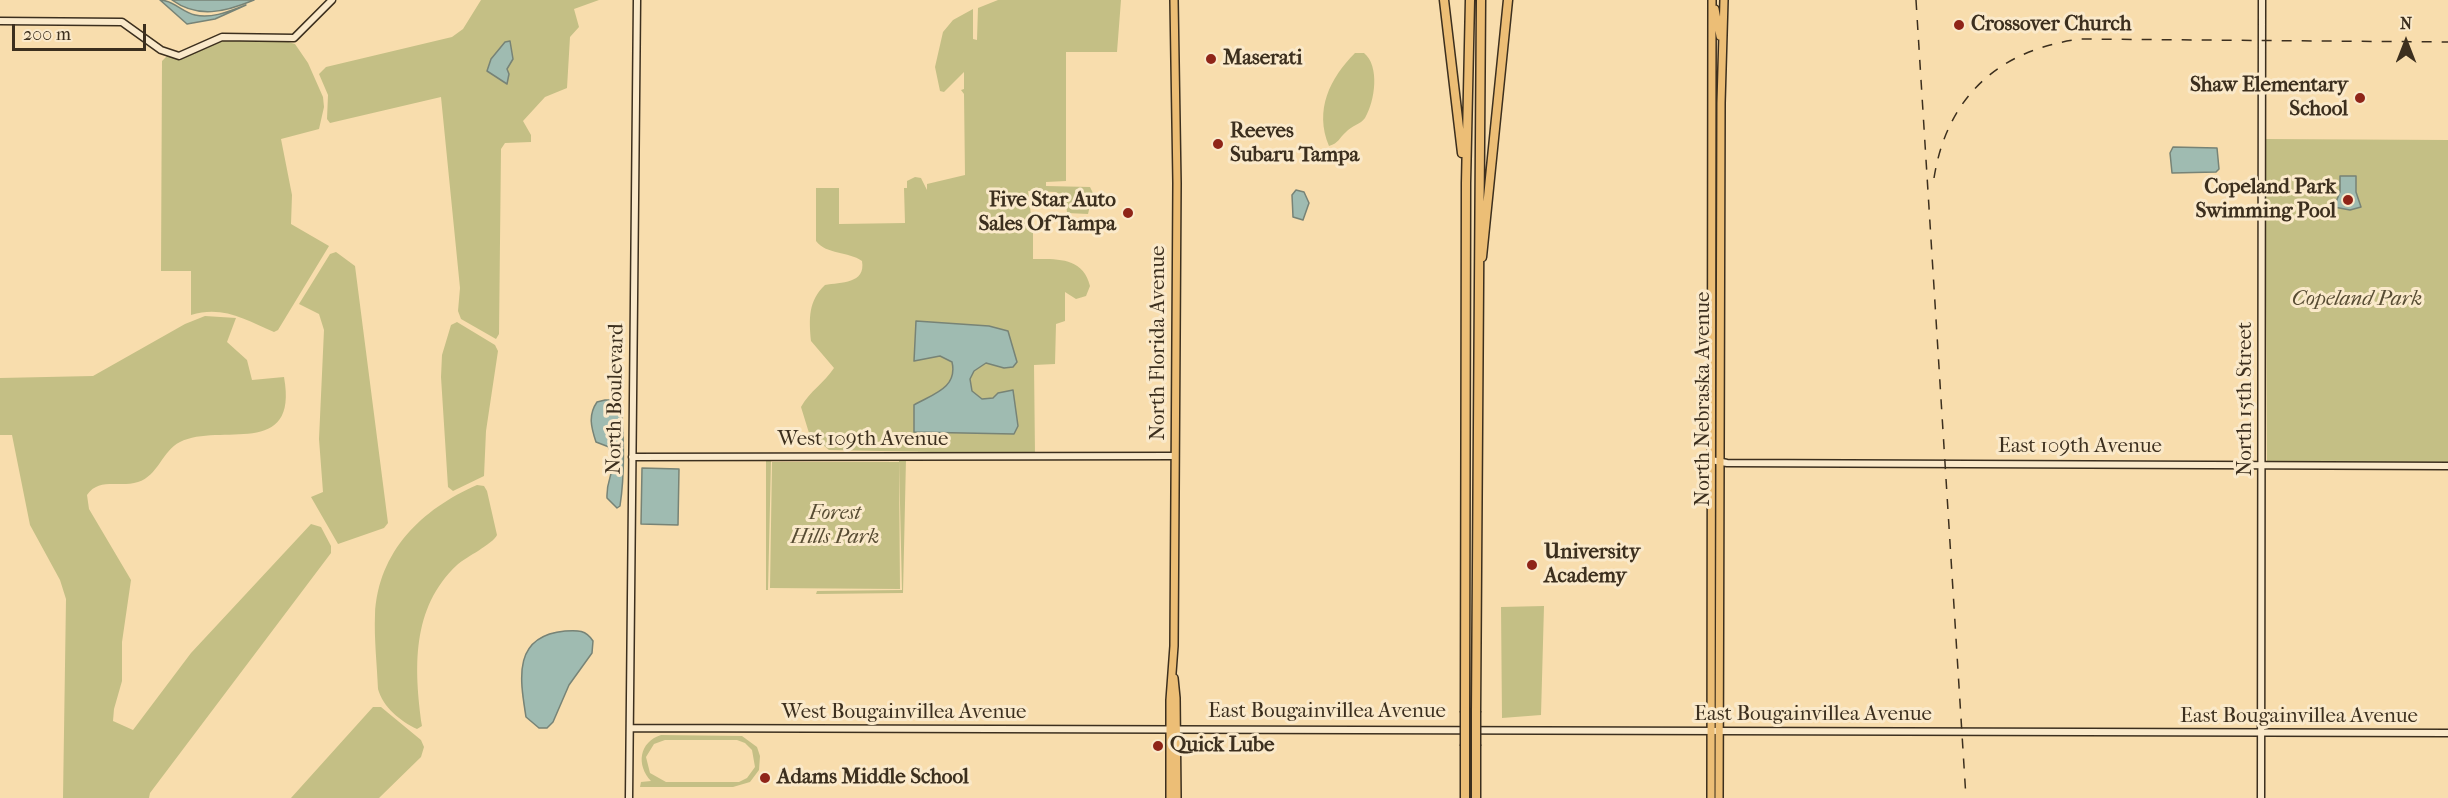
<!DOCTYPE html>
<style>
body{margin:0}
#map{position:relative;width:2448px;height:798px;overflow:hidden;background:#f8ddad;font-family:"IM FELL French Canon",serif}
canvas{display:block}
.north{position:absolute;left:2376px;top:12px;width:60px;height:60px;-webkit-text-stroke:4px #fae9ca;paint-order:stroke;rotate:0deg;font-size:16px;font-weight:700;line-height:24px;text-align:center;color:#3c2f1e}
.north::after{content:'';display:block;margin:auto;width:21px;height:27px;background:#3c2f1e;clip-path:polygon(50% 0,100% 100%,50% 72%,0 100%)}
.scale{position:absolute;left:12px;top:24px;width:134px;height:27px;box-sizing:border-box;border:3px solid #3c2f1e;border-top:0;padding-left:8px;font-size:18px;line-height:21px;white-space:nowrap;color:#3c2f1e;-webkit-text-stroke:4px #fae9ca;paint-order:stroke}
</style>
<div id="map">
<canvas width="2448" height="798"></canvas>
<div class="north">N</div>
<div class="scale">200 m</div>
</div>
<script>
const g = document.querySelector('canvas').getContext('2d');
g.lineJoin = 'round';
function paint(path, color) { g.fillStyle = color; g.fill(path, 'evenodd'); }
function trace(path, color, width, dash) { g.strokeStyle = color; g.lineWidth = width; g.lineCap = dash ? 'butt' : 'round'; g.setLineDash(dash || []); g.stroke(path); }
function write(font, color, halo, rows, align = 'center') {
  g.font = font + ' "IM FELL French Canon",serif'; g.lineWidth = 6; g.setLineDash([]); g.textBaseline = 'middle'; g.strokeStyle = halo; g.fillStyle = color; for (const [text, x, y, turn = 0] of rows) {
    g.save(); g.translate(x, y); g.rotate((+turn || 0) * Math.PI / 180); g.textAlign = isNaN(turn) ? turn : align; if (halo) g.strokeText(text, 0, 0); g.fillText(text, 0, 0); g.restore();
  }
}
const green = new Path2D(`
 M481,0H599L574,9L579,27L570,37L567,88L545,97L523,121L531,135V142L505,143L501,149L499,334L496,339L461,319L458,311L460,288L441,97L330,123L327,119L328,95L319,74L326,67L452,37L463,29Z
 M998,0H1121L1117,52H1066V181L1046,182V186L1090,187L1093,193L1088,214L1067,213L1066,198L1056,192L1028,191L1033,231V259C1057,259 1083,257 1090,286L1086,296L1076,299L1065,292V321L1056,324L1055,364L1034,365L1035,454L829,450L809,433L801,407C810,391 824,383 834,368L811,341C809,319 808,301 825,285C841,282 866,284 862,261C848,251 827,255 816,241V188H839V224L905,223L904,188H907V181L915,177L921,178L927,190V184L965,175L964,94L961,90L964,89V72L944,92L940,91L935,67L943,32L953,20L973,9V39L977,40L978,8Z
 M224,39H279L295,44L308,63L323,97L324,107L319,129L281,139L292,195L291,224L329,246L278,330L274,332C246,320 223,305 191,315V271H161L162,61L167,56L185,57Z
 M1355,53H1364C1380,66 1375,101 1365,118C1361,124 1351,126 1346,132C1339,138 1339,143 1329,146C1314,110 1330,78 1355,53Z
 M2265,139L2448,140V463L2267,461Z
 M336,252L355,266L388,523L384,528L338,544L311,497L323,492L319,439L324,330L319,314L299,304L330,254Z
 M205,316L236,318L227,342L247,360L252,380L284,377C299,460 220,422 180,442C162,451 158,476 138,482C120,488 99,477 87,495L89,509L131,580L122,642V681L114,709L113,721L133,730L191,653L311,524L321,527L331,546V553L150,793L149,798H63L66,599L60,580L30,525L12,435H0V378L93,376L185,324Z
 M457,322L495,345L498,351L486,431L484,476L453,491L448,487L441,377L442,355L451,325Z
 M766,459H906L903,593L816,594L817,591L902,590L899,460L771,461L768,590H766Z
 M772,462H899L900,589L770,588Z
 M477,485L484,486L487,491L497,535C493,544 466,557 457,565C411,608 414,669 422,726L417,729C400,721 383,707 378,689C377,664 374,639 375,615C378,551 422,509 477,485Z
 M1544,606L1541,715L1502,718L1501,607Z
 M373,707H381L421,740L424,747L421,757L379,798H291Z
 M661,735L742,736L757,747L760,756L759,770L750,782L733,787H640L641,782L651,781C636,765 639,742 661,735ZM665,740H737L745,743L752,750L755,767L747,778L739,782H666L650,773L646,757L654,744Z`);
const water = new Path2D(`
 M160,0C173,0 182,12 195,15C212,19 230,11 246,5L215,19L187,24Z
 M172,0H254C225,12 198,19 172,0Z
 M510,41L513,59L507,69L509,74L507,84L487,71L491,59L505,42Z
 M2173,147L2217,148L2219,169L2216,172L2172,173L2170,153Z
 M2340,176H2356V192L2361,207L2350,210L2334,207L2340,192Z
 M1296,190L1304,192L1309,203L1303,220L1293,217L1292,195Z
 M916,321L989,326L1008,331L1017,362L1013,367L1004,368L986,363L974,371L970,379L972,391L982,399L993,398L998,393L1013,390L1018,426L1014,434L914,432V405C933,394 958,388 952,362L940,356L914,361Z
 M605,400H613L621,405C624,438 625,473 620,506L617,508L607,498C606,474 618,475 609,447L596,442C591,427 588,415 597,402Z
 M642,468L679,469L678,525L641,524Z
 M565,631C578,630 586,630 593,641L592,653L569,685L553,722L547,728H539L526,717C520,679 512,636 565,631Z`);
const secondary = new Path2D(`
 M0,21L122,22L161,50L179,56L222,37L294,38L332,0
 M632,457L1175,456
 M1711,460L1727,463L2448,466
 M630,728L2448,733
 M629,798L637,0
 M2261,798L2262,0`);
const primary = new Path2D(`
 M1715,9L1720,36
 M1174,678L1176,698L1177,798
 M1170,798V700L1174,646L1177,183L1174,0
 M1711,798L1712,0
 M1719,798L1721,103L1724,0`);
const highway = new Path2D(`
 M1444,0L1462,153
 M1482,257L1508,0
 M1465,711L1466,183L1470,0
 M1476,711L1481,0
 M1465,746V798
 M1476,746V798`);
const rail = new Path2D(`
 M1916,0L1966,798
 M1934,178C1947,96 2000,49 2081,39L2448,42`);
const highwayBridge = new Path2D(`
 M1465,746V711
 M1476,746V711`);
const markers = [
 [1959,25,6,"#8f2418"],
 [1211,59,6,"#8f2418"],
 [2360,98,6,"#8f2418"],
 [1218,144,6,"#8f2418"],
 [2348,200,6,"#8f2418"],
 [1128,213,6,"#8f2418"],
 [1532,565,6,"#8f2418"],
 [1158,746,6,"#8f2418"],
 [765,778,6,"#8f2418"]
];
const poiNames = [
 ["Crossover Church",1971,25],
 ["Maserati",1223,59],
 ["Shaw Elementary",2348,86,"right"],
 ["School",2348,110,"right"],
 ["Reeves",1230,132],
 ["Subaru Tampa",1230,156],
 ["Copeland Park",2336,188,"right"],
 ["Swimming Pool",2336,212,"right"],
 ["Five Star Auto",1116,201,"right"],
 ["Sales Of Tampa",1116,225,"right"],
 ["University",1544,553],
 ["Academy",1544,577],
 ["Quick Lube",1170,746],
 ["Adams Middle School",777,778]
];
const parkNames = [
 ["Copeland Park",2357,300],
 ["Forest",835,514],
 ["Hills Park",835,538]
];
const streetNames = [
 ["North Florida Avenue",1159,343,-90],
 ["North Boulevard",616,399,-89],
 ["North Nebraska Avenue",1704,399,-90],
 ["North 15th Street",2246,399,-90],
 ["West 109th Avenue",863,440],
 ["East 109th Avenue",2080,447],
 ["East Bougainvillea Avenue",1327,712],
 ["West Bougainvillea Avenue",904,713],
 ["East Bougainvillea Avenue",1813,715],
 ["East Bougainvillea Avenue",2299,717]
];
paint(green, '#c4bf85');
paint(water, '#9fbbb1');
trace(water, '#778376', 1.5);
trace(secondary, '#3c2f1e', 9);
trace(primary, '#3c2f1e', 10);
trace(highway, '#3c2f1e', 11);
trace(secondary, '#fae9ca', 6);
trace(primary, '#ecbe76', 7);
trace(highway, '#ecbe76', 8);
trace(rail, '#3c2f1e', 1.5, [10, 10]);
trace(highwayBridge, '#3c2f1e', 11, []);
trace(highwayBridge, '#ecbe76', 8);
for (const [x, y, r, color] of markers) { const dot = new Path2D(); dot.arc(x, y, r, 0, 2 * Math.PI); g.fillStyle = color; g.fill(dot); trace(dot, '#fae9ca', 2); }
write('bold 21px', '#3c2f1e', '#fae9ca', poiNames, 'left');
write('italic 21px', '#574c33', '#fae9ca', parkNames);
write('21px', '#3c2f1e', '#fae9ca', streetNames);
</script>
